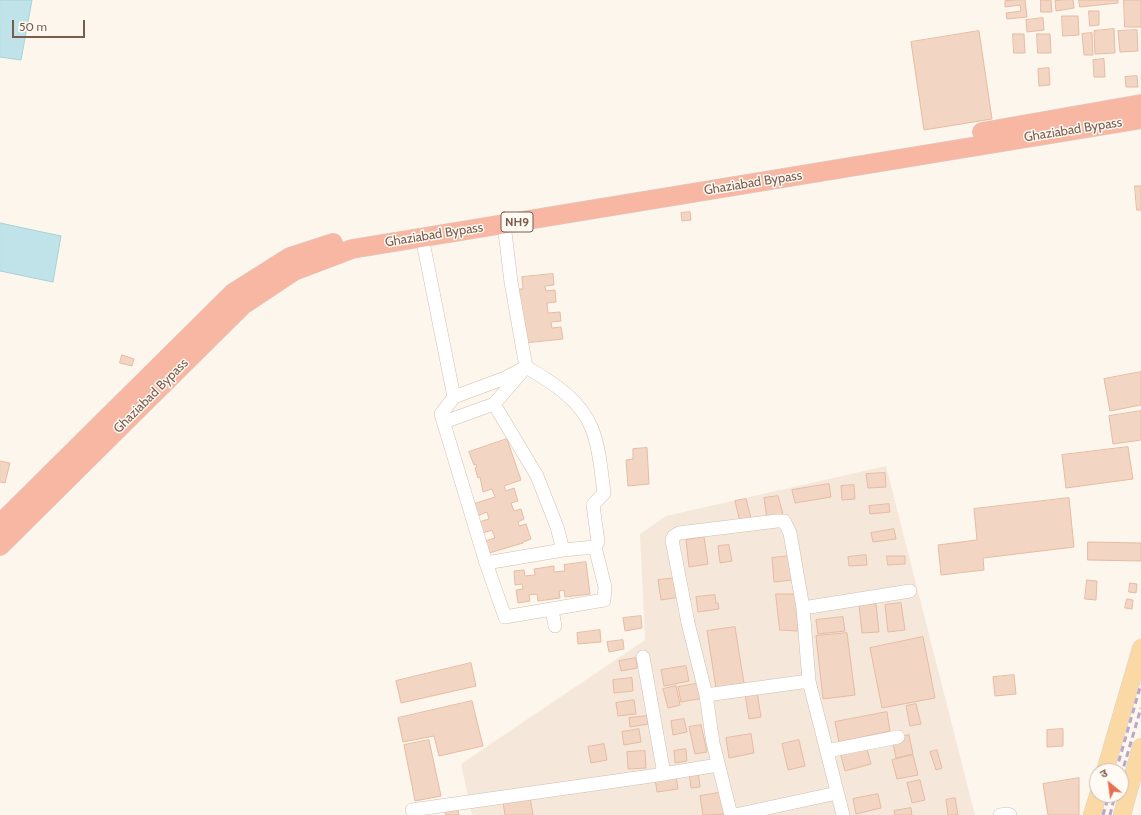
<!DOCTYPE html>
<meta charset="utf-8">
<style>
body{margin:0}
#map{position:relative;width:1141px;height:815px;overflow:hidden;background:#fdf6ec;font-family:Cabin,"Noto Sans Devanagari",sans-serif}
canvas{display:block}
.north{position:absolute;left:1089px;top:763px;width:40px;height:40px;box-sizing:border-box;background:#fffaf3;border:1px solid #cabbb1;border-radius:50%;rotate:331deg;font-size:11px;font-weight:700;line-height:16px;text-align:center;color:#7a5c4d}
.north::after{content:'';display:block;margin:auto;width:14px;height:18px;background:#e76f51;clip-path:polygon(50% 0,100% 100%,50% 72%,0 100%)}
.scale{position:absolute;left:12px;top:20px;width:73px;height:18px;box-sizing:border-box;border:2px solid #7a5c4d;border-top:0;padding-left:5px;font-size:12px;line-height:14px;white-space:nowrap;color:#7a5c4d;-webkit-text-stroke:3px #fffaf3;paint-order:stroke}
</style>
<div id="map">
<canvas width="1141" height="815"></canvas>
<div class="north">उ</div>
<div class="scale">50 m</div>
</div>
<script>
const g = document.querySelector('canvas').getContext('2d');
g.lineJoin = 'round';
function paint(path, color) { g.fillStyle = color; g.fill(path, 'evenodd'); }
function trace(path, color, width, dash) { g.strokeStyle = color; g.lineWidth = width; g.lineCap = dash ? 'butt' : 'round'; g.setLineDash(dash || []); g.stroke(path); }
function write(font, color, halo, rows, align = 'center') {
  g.font = font + ' Cabin,sans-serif'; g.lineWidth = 3; g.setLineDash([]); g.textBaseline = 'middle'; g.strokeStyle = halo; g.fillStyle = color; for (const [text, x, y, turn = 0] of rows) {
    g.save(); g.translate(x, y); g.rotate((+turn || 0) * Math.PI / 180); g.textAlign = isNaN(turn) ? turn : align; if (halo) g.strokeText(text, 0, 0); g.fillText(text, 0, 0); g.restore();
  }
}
const residential = new Path2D(`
 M886,466L975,815H472L461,764L645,640L640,534L666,516Z`);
const water = new Path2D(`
 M0,0H32L21,60L0,57Z
 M0,223L61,236L53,282L0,271Z`);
const building = new Path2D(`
 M1025,0L1027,17L1007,19L1006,13L1021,11L1020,5L1005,7V1Z
 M1041,0H1051L1052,12H1041Z
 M1073,0L1074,8L1056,11L1055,1Z
 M1079,0H1118V3L1080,7Z
 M1124,0H1141V27H1125Z
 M1089,11H1099V25L1090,26Z
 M1062,16H1078L1079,35L1063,36Z
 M1043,18L1044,30L1027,32L1026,20Z
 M1114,29L1115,53L1095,54L1094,31Z
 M1137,30L1138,51L1120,52L1118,31Z
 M979,31L992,119L924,130L911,42Z
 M1092,33L1093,55H1084L1082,34Z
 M1013,34H1024L1025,53H1014Z
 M1037,34H1050L1051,53H1038Z
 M1104,59L1105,77H1094L1093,60Z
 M1049,68L1050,85L1039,86L1038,69Z
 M1137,76L1138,87H1126L1125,77Z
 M1135,186H1141V210H1137Z
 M690,212L691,220L682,221L681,213Z
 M553,274L554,285L545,286L546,291L555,290L556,302L547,303L548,313L560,312L561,321L551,322L552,328L561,327L563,339L524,343L517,289H523L522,277Z
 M122,355L134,359L132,366L120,363Z
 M1141,372V405L1110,411L1104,379Z
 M1141,411V440L1113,444L1109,416Z
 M507,439L521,480L504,486L506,491L514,488L518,501L511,503L514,511L521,509L524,519L518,522L519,526L526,524L531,539L523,542V543L489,553L485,541L495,538L492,530L483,533L479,522L489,519L487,512L477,516L473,504L495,497L492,489L483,492L480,477L478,478L475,468L477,467L476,464L474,465L469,452Z
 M1128,447L1133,479L1066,488L1062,455Z
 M647,448L649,484L628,486L626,460L633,459V449Z
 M0,461L10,463L5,483L0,482Z
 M885,473L886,487L868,488L866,474Z
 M829,484L831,497L795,503L792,490Z
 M854,485L855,499L842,500L841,486Z
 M778,496L784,518L767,519L764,498Z
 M1069,498L1074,547L983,558L984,570L941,575L938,545L977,540L974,509Z
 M746,499L752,522H740L735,501Z
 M889,504L890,512L870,514L869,506Z
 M894,529L896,539L873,542L871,533Z
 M704,537L708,564L689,567L686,540Z
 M1088,542L1141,543V561L1088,560Z
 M729,545L732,561L720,563L718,546Z
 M866,555L867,565L849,566L848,557Z
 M790,556L792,580L774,582L772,558Z
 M887,556H905V564L888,565Z
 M586,562L590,594L565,597L564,590L559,591L560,598L538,601L537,594L529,595L530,601L518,603L516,590L523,589L522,584L515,585L514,571L524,570L525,576L535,575L534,569L554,566V572L565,571L564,565Z
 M678,578L681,597L661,600L658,580Z
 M1087,580L1097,581L1096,600L1085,599Z
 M1130,583L1137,584L1136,593L1129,592Z
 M776,594H796L798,631L780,630Z
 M715,595L716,603H718L719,609L698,612L696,597Z
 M1127,599L1133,600L1132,609L1125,608Z
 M901,603L905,630L888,632L885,605Z
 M876,604L879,632L862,633L859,605Z
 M641,616L642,628L625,631L623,618Z
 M843,617L845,631L818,634L816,620Z
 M735,627L744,683L716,688L707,631Z
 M600,630L601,642L578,644L577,633Z
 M847,633L855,695L823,699L816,636Z
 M923,637L935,698L882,708L870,648Z
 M623,640L624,649L609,652L607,642Z
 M636,658L637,668L621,671L619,661Z
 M471,663L476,686L401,703L396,681Z
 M686,666L689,681L664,686L661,670Z
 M1014,675L1016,694L995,696L993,677Z
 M632,678L633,691L614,693L613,680Z
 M701,683L704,698L681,702L678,687Z
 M676,686L680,705L668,708L663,689Z
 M757,691L761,717L749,719L745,694Z
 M634,700L636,714L618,716L616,703Z
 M472,701L483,746L439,756L434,736L403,742L398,718Z
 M916,704L921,724L910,726L906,706Z
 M887,712L890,731L839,742L835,722Z
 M647,716L648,724L630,727L629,718Z
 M684,719L687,732L673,735L671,721Z
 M701,725L707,752L695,754L689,727Z
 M639,729L641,742L624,745L622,732Z
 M1063,729V746L1047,747V730Z
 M751,734L754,753L729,758L726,738Z
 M909,735L913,754L896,758L892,739Z
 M429,740L441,796L415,801L404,745Z
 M799,740L805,766L788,770L782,744Z
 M604,744L607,760L591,763L588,747Z
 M866,745L871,764L845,771L840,752Z
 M686,749L687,761L675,763L674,751Z
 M937,750L942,768L936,770L930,752Z
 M645,751L646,768L628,769L627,752Z
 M913,755L918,775L897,779L892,760Z
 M698,771L700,787L691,788L689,772Z
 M676,775L678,789L657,792L655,778Z
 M1079,778V815H1048L1043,784Z
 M920,780L925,800L912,803L907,783Z
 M724,792L728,814L703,815L700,796Z
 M878,794L881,808L856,814L853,799Z
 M530,797L533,815H505L503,802Z
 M955,798L958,815H948L946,800Z
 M911,808L912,815H895L894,811Z
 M458,809L459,815H446L445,812Z`);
const minor = new Path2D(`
 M504,224L511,282L526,367
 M422,237L454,397
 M526,367C552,382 581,400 592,429C600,449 601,472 604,493L593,505L598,542L595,547L563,550L486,563L441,414L454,397L505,378Z
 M494,404L521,373
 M444,422L494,404L537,476L557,527L563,550
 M486,563L505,617L604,600L605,587L595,547
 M803,608L910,591
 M552,610L555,626
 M643,657L664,774
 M706,695L809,681
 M827,751L898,737
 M412,810L651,776L718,765
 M731,815L713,743L706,695L688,623L672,540L674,536L679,533L777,521H784L790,533L803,608L809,681L843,815
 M735,815L837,793
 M1000,815L1007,814L1010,815`);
const major = new Path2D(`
 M1105,771L1141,648
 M1092,815L1098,795
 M1122,815L1141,747`);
const highway = new Path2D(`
 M982,132L1141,104
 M0,524L233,293L290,257L333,243
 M0,546L243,305L294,271L352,249L1141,119`);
const rail = new Path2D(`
 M1116,771L1141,684
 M1121,776L1141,708
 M1103,815L1109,795
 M1110,815L1115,795`);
const shields = [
 [517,222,32]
];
const shieldNames = [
 ["NH9",517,222]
];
const streetNames = [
 ["Ghaziabad Bypass",1073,130,-9],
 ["Ghaziabad Bypass",753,183,-9],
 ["Ghaziabad Bypass",434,235,-9],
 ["Ghaziabad Bypass",151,396,-45]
];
paint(residential, '#f5e8da');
paint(water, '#bfe3e8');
trace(water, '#a5d3da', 1);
paint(building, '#f3d5c3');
trace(building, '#e6bba3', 1);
trace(minor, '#d1beb0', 14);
trace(major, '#dad1cd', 18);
trace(highway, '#dad1cd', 20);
trace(minor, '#fff', 13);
trace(major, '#fbd9a5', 17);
trace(highway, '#f7b7a3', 19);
trace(rail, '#b9a8c9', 3, [6, 4]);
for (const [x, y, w] of shields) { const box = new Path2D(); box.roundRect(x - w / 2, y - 10, w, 20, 3); g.fillStyle = '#fffaf3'; g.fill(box); trace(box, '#7a5c4d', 1); }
write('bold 12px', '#7a5c4d', null, shieldNames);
write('13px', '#7a5c4d', '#fffaf3', streetNames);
</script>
